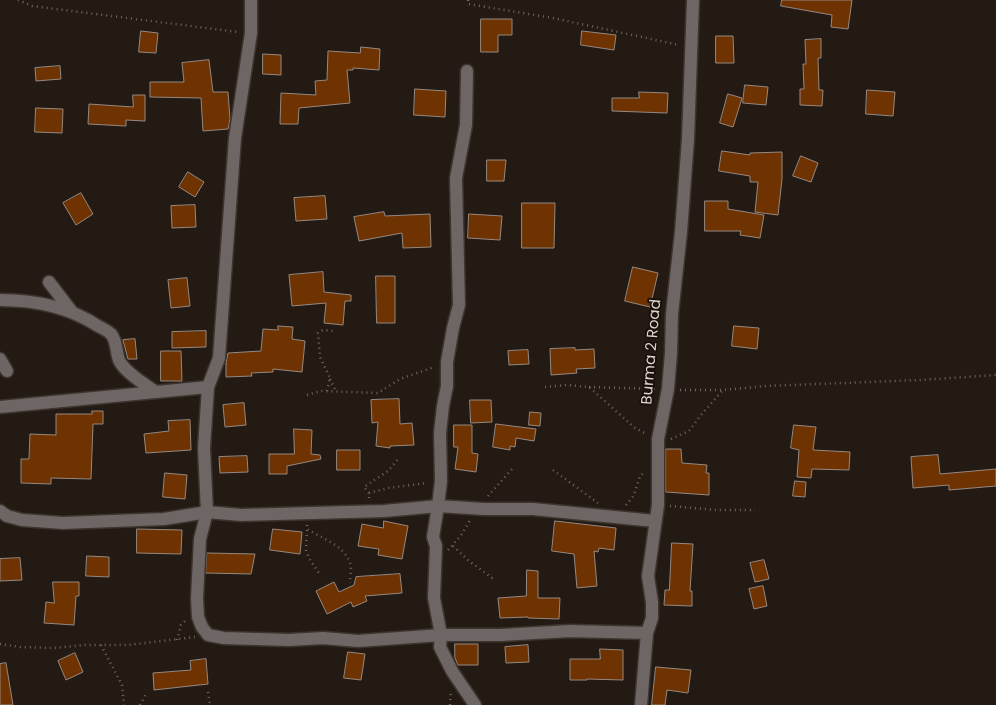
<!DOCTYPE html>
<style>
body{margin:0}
canvas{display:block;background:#241a14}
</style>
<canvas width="996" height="705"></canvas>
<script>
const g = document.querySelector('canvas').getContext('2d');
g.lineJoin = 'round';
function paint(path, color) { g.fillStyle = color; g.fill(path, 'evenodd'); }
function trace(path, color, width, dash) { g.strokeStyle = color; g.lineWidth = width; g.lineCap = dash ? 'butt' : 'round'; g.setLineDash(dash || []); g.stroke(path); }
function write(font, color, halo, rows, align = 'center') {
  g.font = font + ' Poppins,sans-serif'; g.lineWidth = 4; g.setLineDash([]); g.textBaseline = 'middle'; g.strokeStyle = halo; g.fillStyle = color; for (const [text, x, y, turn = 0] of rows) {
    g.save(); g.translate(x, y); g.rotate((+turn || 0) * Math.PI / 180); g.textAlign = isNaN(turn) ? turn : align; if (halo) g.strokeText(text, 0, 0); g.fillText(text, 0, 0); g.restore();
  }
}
const building = new Path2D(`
 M782,0H852L848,29L831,27L832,15L781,6Z
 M481,19H512V35H498V52H481Z
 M141,31L158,33L156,53L139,52Z
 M582,31L616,35L614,50L581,45Z
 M716,36H733L734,63H716Z
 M821,39V58H818L819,90H823L822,106L800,105V89H804L803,64H806L805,40Z
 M361,47L380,49L379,70L353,68V70H347L350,103L299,108L298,124H280L281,93L316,95L315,81L327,80L328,51L360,53Z
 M263,54L281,55V75L263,74Z
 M209,60L213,92H228L230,119L228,129L203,131L201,98L150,97V82H184L182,63Z
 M60,66L61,79L36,81L35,68Z
 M745,85L768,87L766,105L743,103Z
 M415,89L446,91L445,117L414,115Z
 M867,90L895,92L893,116L866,114Z
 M639,92L668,93L667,113L612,111V98H639Z
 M728,94L742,98L733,127L720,123Z
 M133,95H145V121L126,120V126L88,124L89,104L133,107Z
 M36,108L63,109L62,133L35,132Z
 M722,151L750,155V153L782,152V179L778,215L755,212L758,182H750V176L719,171Z
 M801,156L818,163L811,182L793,176Z
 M487,160H506L504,181H487Z
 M188,172L204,182L195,197L179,187Z
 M81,193L93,214L76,225L63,203Z
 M325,196L327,219L296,221L294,198Z
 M705,201H728V209L764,215L760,238L740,235L741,231H705Z
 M522,203H555L554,248H522Z
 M195,205L196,227L172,228L171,206Z
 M384,212L385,216L430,214L431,247L403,248L402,233L359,241L354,217Z
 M469,214L502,216L500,240L468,238Z
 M633,267L658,273L650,307L625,301Z
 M323,272L324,292L351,295V301H345L343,325L324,323L326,303L292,306L289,275Z
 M376,276H395V323H377Z
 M187,278L190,306L171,308L168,280Z
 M278,326L293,327L292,339L305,341L302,372L273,369V372L251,373L252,376L226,377V363L228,353L261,351L263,329L278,330Z
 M734,326L759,328L757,349L732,346Z
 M206,331V347L172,348V332Z
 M135,339L137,359H128L123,340Z
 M575,348V350L594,349L595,368L576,369L577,373L551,375L550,349Z
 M528,350L529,364L509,365L508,351Z
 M161,351H181L182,381H161Z
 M399,399L400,424L412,423L414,445L390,446V448L376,446L378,422L372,423L371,400Z
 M470,400H491L492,422L471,423Z
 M244,403L246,425L225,427L223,405Z
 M92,411H103V424H93L91,479L51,478V484L21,483V459H29L30,434L56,435V414H92Z
 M530,412L541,413L540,426L529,425Z
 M190,420L191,450L146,453L144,434L169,431L168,421Z
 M496,424L536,429L534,441L516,438L515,447L510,446V450L493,447Z
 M454,425H472V453L478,454L476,472L455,469L458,447H454Z
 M794,425L816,427L813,450L850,452L849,470L812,469L811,478L797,477L799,450L791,448Z
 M294,429L312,430L311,454L320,455L321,459L287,466V474H269V454H294Z
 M666,449H681L682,463L707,465L706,473H709V495L666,492Z
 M337,450H360V470H337Z
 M938,455L940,474L996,469V486L949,490V485L913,488L911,457Z
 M247,456L248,472L220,473L219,457Z
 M165,473L187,475L185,499L163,497Z
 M795,481L806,482L805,497L793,496Z
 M384,521L408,526L402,559L378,555L379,549L358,546L362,524L383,528Z
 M555,521L616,528L614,550L599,548L598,552L594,551L597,586L577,588L574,554L552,551Z
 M137,529L182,530L181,554L137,553Z
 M273,529L302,532L300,554L270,550Z
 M672,543L693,544L690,591H692V606L664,605L665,590H669Z
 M207,553L255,554L251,574L206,573Z
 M87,556L109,557V577L86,576Z
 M20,558L22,580L0,581V559Z
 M764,560L769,579L755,582L750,563Z
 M527,570L538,571V598H560L559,619L528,618V617L500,618L498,598L526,596Z
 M400,574L402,593L365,596L367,601L353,607L351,602L327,614L316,591L334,582L339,592L354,585L356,577Z
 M53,582H79V596H76L74,625L44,623L46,602L54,603Z
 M763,586L767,606L754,609L749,589Z
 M455,644H478V665H458L455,658Z
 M528,645L529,662L506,663L505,647Z
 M600,649L623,650V680L587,679V680H570V659H600Z
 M348,652L365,654L361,680L344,678Z
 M75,653L83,672L66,680L58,661Z
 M206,659L208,684L154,690L153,673L191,670L190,661Z
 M6,663L13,705H0V664Z
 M656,667L691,670L688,693L667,690L665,705H652Z`);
const path = new Path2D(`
 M18,0L32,6L238,32
 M468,0V4L553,18L679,45
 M330,379L336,391
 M545,387L567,385L589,387L635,428L647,434
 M589,387L655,389
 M680,390H723L766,386L920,380L996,375
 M327,391L330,378L320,357L318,333L323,330L334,331
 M307,395L321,391L378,393L400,379L434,367
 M671,439L689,431L701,415L722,391
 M553,470L598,503
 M369,493L364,487L388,471L399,458
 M488,496L512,469
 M369,498V493L388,488L427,483
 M626,505L634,495L640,476L645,472
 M670,506L716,510H755
 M307,525V529C321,538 344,545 350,563C352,568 350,577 350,583
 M307,530L306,550L309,558L321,576
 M453,546L469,561L495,580
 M448,550L462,534L470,520
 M177,640L181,625L187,619
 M0,644L20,647L54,648L85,645H128L195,637
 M101,645L122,685L124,705
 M208,692L210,705
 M140,705L146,694
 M450,705L451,692`);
const minor = new Path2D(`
 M251,0V33L235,138L219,358L208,387L204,448L207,512L200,539L197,598L198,617L202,627L208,635L224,638L289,640L323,638L358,641L441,635H501L570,631L647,633
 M467,71L466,125L456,178L459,305L453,328L447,362V386L443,406L440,433L441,481L438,506L484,509H533L655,521
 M49,282L72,312
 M0,300C34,300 69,307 98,326C102,328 108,331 111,334C117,341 116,352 119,360C124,372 146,385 156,392
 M0,359L7,371
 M0,407L208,387
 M0,511L7,516L22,520L63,523L164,519L207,512L241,515L384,511L438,506L433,537L436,546L434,598L441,635L440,647L452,671L475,705
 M641,705L647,633L652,618V602L648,576L658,505V439L668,389L671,353L672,314L681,232L688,139L693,0`);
const streetNames = [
 ["Burma 2 Road",652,352,-85]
];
paint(building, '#6f3301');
trace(building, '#958880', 1);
trace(minor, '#3e342e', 15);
trace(path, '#706762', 2.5, [1, 4]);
trace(minor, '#6d6665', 12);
write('15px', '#dcd4d0', '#1b110b', streetNames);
</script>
